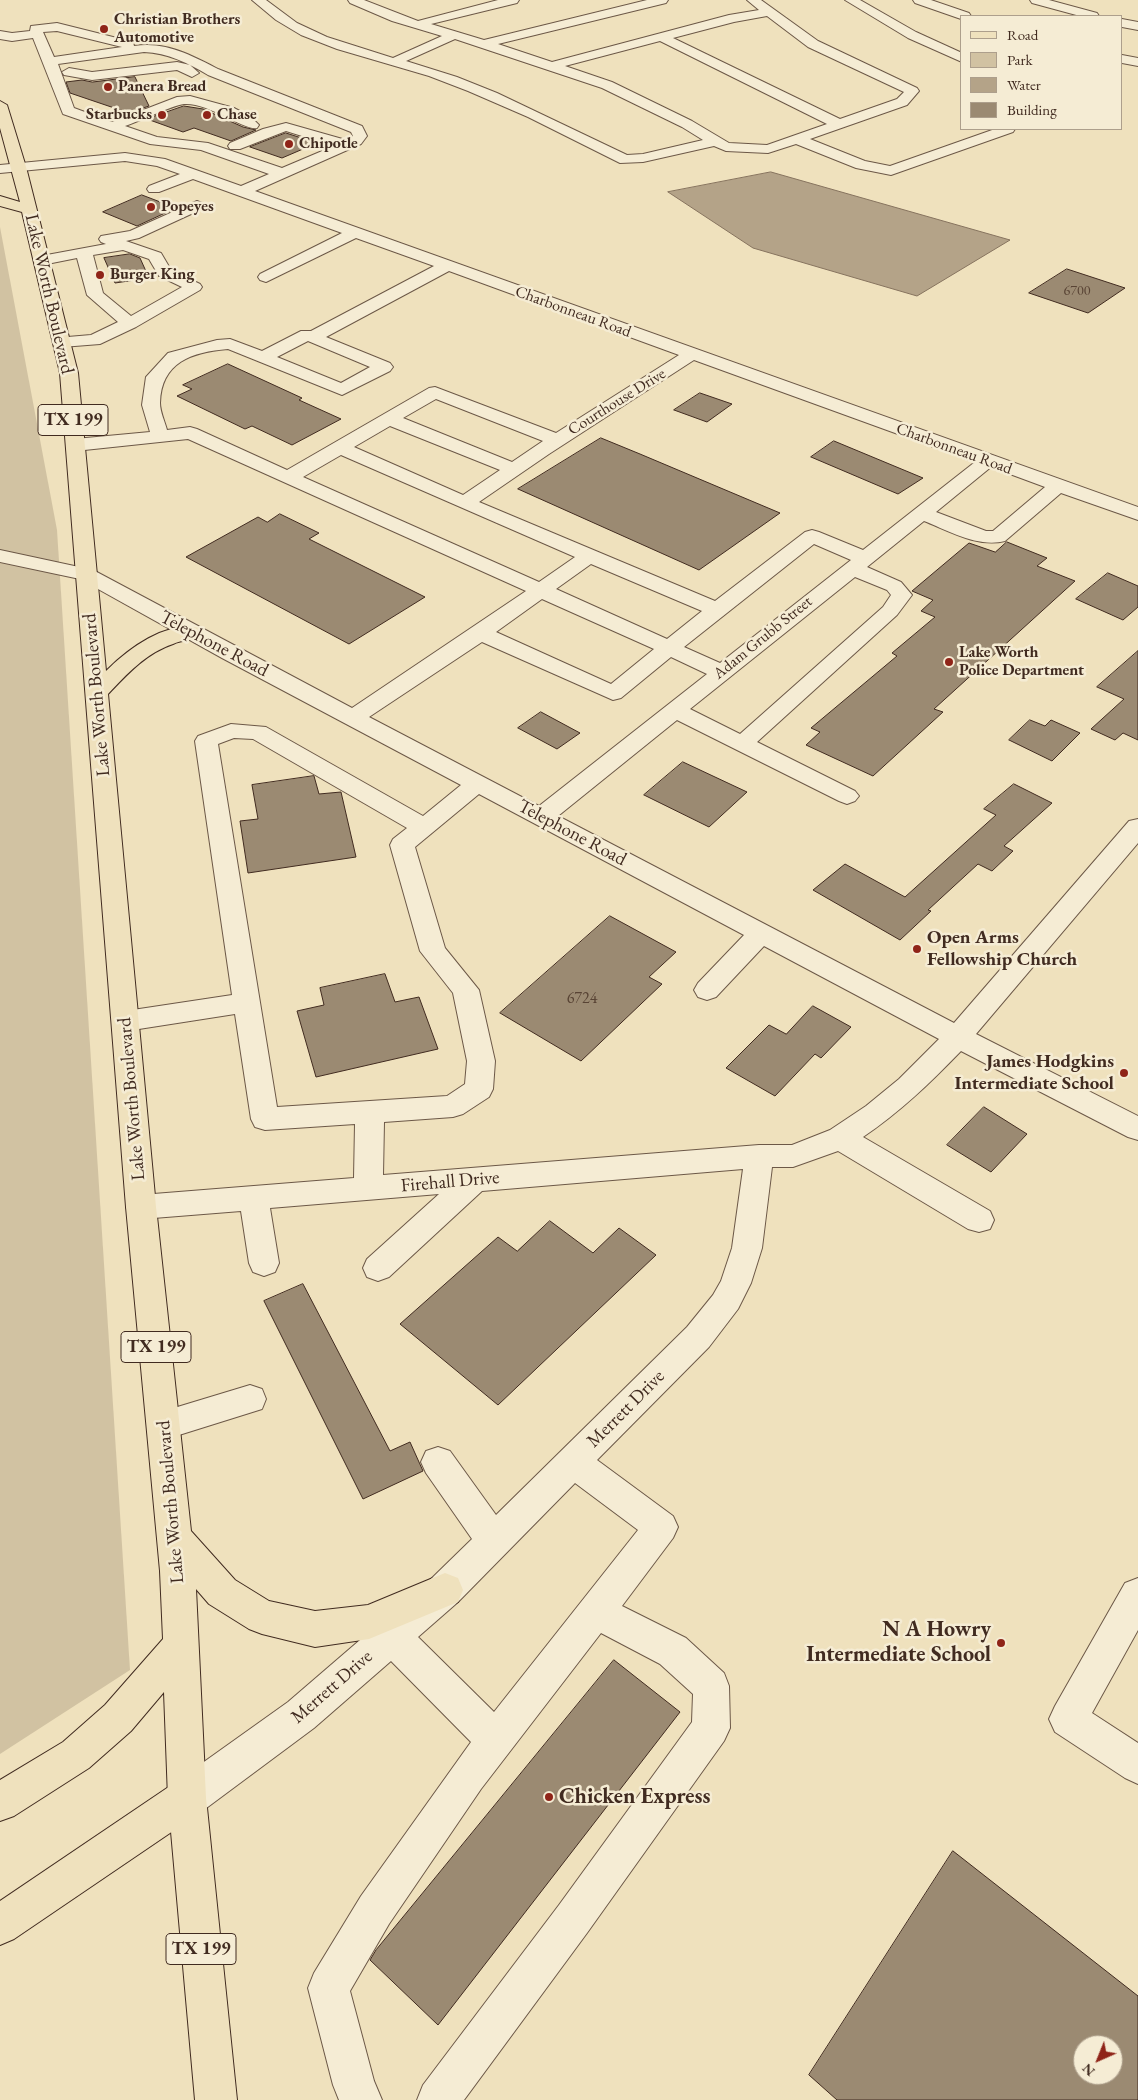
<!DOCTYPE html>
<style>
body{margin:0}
#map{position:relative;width:1138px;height:2100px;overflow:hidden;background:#efe1bd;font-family:"EB Garamond",serif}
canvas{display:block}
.legend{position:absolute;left:960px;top:15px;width:162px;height:115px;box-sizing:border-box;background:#f5ecd4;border:1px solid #ad9f8c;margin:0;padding:6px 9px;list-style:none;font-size:15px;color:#412b20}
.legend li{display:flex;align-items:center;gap:10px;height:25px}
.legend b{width:25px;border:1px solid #ad9f8c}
.north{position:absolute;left:1073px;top:2035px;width:50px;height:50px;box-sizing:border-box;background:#f5ecd4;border:1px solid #ad9f8c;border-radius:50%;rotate:224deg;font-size:14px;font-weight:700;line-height:20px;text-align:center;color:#412b20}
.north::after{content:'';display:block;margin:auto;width:18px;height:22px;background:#8f2418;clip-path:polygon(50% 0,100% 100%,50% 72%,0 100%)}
</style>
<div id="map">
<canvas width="1138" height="2100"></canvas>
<ul class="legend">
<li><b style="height:6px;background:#efe1bd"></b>Road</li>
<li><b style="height:14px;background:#d1c2a2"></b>Park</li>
<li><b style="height:14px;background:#b4a388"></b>Water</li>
<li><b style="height:14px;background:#9b8a72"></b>Building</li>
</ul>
<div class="north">N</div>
</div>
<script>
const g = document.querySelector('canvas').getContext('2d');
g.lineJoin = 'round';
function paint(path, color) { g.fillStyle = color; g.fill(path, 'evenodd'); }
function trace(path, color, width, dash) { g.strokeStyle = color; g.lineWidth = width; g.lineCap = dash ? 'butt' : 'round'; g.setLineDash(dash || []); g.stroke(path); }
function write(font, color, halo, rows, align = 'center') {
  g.font = font + ' "EB Garamond",serif'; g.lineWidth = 5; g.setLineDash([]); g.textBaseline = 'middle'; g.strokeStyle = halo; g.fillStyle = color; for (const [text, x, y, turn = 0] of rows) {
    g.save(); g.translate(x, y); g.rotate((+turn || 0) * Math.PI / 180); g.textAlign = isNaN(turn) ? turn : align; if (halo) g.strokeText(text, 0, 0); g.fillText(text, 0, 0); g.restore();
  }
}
const green = new Path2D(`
 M0,227L57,530L130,1670L0,1754Z`);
const water = new Path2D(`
 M771,172L1010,240L917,296L753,248L668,192Z`);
const building = new Path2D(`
 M135,77L149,106L129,113L70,93L66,82L82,80L92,82Z
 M184,106L203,109L243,127L256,130L231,141L194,128L183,132L147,119Z
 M286,133L317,143L282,158L250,147Z
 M142,195L176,208L137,226L103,212Z
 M130,254L140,258L149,278L115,283L104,258Z
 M1067,269L1125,288L1088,313L1029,293Z
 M228,364L302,398L299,400L341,419L292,445L252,426L245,429L177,396L192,389L183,385Z
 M700,393L732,404L707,422L674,410Z
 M601,438L640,454L780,513L699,570L518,489Z
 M834,441L923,478L898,494L811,457Z
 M280,514L319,533L309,539L425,597L349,644L186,557L258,517L267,522Z
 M1007,542L1047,558L1037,566L1075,581L934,709L943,712L873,776L806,745L820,732L811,728L897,656L892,653L935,617L921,611L933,600L912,591L969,543L995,552Z
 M1108,573L1138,586V607L1123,620L1076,599Z
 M1138,651V740L1123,733L1115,740L1091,729L1124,699L1097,687Z
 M541,712L580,733L557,749L518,728Z
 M1030,720L1045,726L1051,720L1080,733L1052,761L1009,740Z
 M683,762L747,792L709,827L644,795Z
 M314,776L319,794L341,792L356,857L248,873L240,821L258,819L252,785Z
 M1014,784L1052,803L1004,846L1013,851L992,871L978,864L928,910L931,911L900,940L813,890L845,864L905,897L996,815L984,809Z
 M610,916L676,952L649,977L662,984L581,1061L500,1013Z
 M385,974L395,1002L419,997L438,1049L316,1077L297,1011L324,1005L320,988Z
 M813,1006L851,1027L821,1058L815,1054L775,1096L726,1068L769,1025L786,1034Z
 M984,1107L1027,1134L991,1172L947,1145Z
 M550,1221L593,1253L619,1228L656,1255L498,1405L400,1324L498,1237L517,1251Z
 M303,1284L390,1451L410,1442L423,1471L363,1499L264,1301Z
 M614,1660L680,1712L438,2025L370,1960L376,1950Z
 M953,1851L1138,1996V2100H837L809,2075ZM1083,2045H1113V2075H1083Z`);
const minor = new Path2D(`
 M252,0H266L297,23L327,37L393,58L442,36L392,21L350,3L348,0H364L418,21L498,0H519L517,3L431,24L484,40L647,0H668L666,3L498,44L552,62L729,15L759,10L747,0H761L818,41L917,88L919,91L907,105L810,139L865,161L890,166L995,129H1015L1013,132L891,175L856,168L796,144L768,153L726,151L714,146L643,162L620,163L528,117L468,91L429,76L337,49L301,35L276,20ZM767,16L808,47L904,92L897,99L840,119L673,38L734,22ZM455,39L602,88L682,127L703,140L643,154L627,155L497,93L457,77L406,61ZM660,41L827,124L767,145L729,143L692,121L612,82L565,66Z
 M845,0H860L916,32L962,53V62L908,38Z
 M913,0H931L969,13L971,16H962L961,19L915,3Z
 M1030,0H1049L1097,13L1099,16H1080L1032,3Z
 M1122,19L1138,22V30L1122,27Z
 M57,23L133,42L134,46C165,41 191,55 218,69L362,126L367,136L361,144L255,191L1138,507V520L1061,493L1005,541C978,548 949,531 924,521L867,567L901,582L912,595L897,615L757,742L855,791L859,796L855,801L847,804L839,801L677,720L558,816L954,1023L1129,821L1138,819V843L976,1034L1138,1116V1140L1128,1137L961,1051C930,1083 900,1112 863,1137L990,1211L994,1220L990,1229L979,1232L968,1229L838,1151L793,1167H772L762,1248L751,1283L738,1309L709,1347L597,1460L673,1516L678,1527L673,1538L622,1606L686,1638L724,1673L729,1686L730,1728L724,1741L587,1933L464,2100H417L423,2085L559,1905L692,1722L693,1694L660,1664L601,1633L481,1789L389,1924L350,1991L374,2081L382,2100H339L333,2085L308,1988L314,1973L361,1896L471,1742L391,1661L314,1728L201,1812L187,1817L173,1812L168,1798L173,1784L288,1702L432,1578L472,1539L426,1473L421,1462L426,1451L438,1447L450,1451L496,1515L687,1327L713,1295L721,1281L732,1248L743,1169L482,1191L389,1277L378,1281L367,1277L363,1268L367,1259L439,1194L270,1208L279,1263L275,1272L264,1276L253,1272L249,1263L241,1211L141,1219L130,1215L126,1207L130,1199L141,1195L354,1178L355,1124L265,1130L255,1127L251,1119L235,1014L126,1031L116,1028L112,1021L116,1014L126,1011L232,995L195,741L198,736L231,724L266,727L423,816L461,785L222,658L80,579L0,562V550L93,570L352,708L526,591L188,439L75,451L68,449L66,445L68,441L75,439L150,432L142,405L146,377L168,353L217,340L230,339L262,351L301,331H311L434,266L356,238L266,282L260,280L258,277L260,274L342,233L193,179L159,192H149L147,189L149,186L180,174L157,166L125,161L0,173V165L125,153L165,159L241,186L269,174L201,150L150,144L63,114L33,38L12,41L0,39V31L12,33L30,31L31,26ZM57,31L122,47L54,57L43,32ZM144,52C168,53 188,63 208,75L351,132L353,136L346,140L286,123L263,129L230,143L228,146L230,149H240L286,131L334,146L282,168L208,143L157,137L125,126C140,121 171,106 184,104C208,102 245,131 257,128L259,125L251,117L234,108L190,96L177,97L112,122L74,108L58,64ZM449,271L679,355L556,433L435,387L429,388L287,470L197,429L190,427L167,430C165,422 160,412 160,403C161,362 192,352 228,349L342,395L390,371L393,367L390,363L326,337ZM308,341L370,367L341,383L277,357ZM694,360L975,462L863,550L819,532L812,530L805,532L715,601L479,502L549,454ZM436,399L543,441L512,462L403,418ZM390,426L500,470L463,495L354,447ZM341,455L575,557L539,582L303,477ZM991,467L1045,487L993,531H986L936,512ZM814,544L851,560L720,663L684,647ZM591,564L702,611L667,639L556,589ZM855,577L887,590L891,595L883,607L740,734L690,709ZM542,599L654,649L611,684L496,632ZM482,642L613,700L621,698L671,657L707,674L539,806L369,717ZM234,738L253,739L407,828L393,839L390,845L420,951L453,993L467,1061L465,1084L447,1096L277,1107L218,744ZM479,794L744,935L698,983L694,990L698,997L707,1000L716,997L764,946L939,1039L899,1079L866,1106L830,1130L792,1145H759L383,1175L384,1122L453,1117L463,1114L489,1097L493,1089L495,1061L479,990L445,948L415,847ZM575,1483L638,1530L494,1712L418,1637L458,1602Z
 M1122,55L1138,58V66L1122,63Z
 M177,62L190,65L199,73L192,77L177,70L92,80L64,75L62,72L69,68L92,72Z
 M197,201L202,203L205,206L202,209L139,238L126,241L161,253L171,270L200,284L202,287L200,290L136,327L100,344L62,347L56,346L53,342L56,338L91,335L118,322L87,295L77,258L42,265L36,263L34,260L36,257L106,244L101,242L99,239L101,236L130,231ZM123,250L149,259L159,276L182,287L131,316L103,293L93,255Z
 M250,1385L262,1389L266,1399L262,1409L163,1440L151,1435L147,1425L151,1415Z
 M1138,1578V1630L1092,1713L1138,1743V1784L1125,1778L1055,1732L1049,1719L1055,1706L1125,1583Z`);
const major = new Path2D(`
 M187,1779L201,1784L206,1798L201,1812L14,1939L0,1945V1901L173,1784Z`);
const highway = new Path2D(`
 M0,101L7,105L26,167L78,373L106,671C128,649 166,620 200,628L203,633L200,638C191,640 181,640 173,644C146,653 127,674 108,694L156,1207L191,1531L235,1580L269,1601L315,1611L368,1605L445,1573L458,1578L463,1590L458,1602L369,1639L315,1647L262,1634L249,1629L209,1604L196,1589L206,1798L237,2100H195L168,1798L164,1692L131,1731L89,1768L14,1816L0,1821V1780L63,1742L105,1705L163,1639L160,1571L126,1207L60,373L22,212L0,206V196L20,202L0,128Z`);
const markers = [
 [104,29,5,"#8f2418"],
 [108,87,5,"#8f2418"],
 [162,115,5,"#8f2418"],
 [207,115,5,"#8f2418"],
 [289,144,5,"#8f2418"],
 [151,207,5,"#8f2418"],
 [100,275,5,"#8f2418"],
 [949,662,5,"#8f2418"],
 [917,949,5,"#8f2418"],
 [1124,1073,5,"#8f2418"],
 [1001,1643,5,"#8f2418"],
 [549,1797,5,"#8f2418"]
];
const farNumbernames = [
 ["6700",1077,291]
];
const farPoinames = [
 ["Christian Brothers",114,20],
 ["Automotive",114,38],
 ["Panera Bread",118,87],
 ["Starbucks",152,115,"right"],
 ["Chase",217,115],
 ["Chipotle",299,144],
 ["Popeyes",161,207],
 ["Burger King",110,275],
 ["Lake Worth",959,653],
 ["Police Department",959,671]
];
const farStreetnames = [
 ["Charbonneau Road",573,312,20],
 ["Courthouse Drive",617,402,-32],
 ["Charbonneau Road",954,449,20],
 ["Adam Grubb Street",763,638,-39]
];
const numberNames = [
 ["6724",582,999]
];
const shields = [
 [73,420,70],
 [156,1347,70],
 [201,1949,70]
];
const shieldNames = [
 ["TX 199",73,420],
 ["TX 199",156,1347],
 ["TX 199",201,1949]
];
const streetNames = [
 ["Lake Worth Boulevard",49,294,77],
 ["Telephone Road",214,644,28],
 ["Lake Worth Boulevard",97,695,-95],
 ["Telephone Road",572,833,28],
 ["Lake Worth Boulevard",132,1099,-95],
 ["Firehall Drive",450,1182,-5],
 ["Merrett Drive",626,1409,-45],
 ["Lake Worth Boulevard",171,1502,-95],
 ["Merrett Drive",332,1687,-41]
];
const poiNames = [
 ["Open Arms",927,938],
 ["Fellowship Church",927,960],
 ["James Hodgkins",1114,1062,"right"],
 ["Intermediate School",1114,1084,"right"]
];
const nearPoinames = [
 ["N A Howry",991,1630],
 ["Intermediate School",991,1655],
 ["Chicken Express",559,1797,"left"]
];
paint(green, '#d1c2a2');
paint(water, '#b4a388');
trace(water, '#86735e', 1);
paint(building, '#9b8a72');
trace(building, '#412b20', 1);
trace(minor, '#6c5847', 2);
trace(major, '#412b20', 2);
trace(highway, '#412b20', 2);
paint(minor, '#f5ecd4');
paint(major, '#efe1bd');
paint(highway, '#efe1bd');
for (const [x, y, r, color] of markers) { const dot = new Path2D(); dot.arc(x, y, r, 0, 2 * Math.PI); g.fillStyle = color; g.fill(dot); trace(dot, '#f5ecd4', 2); }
write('14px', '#584334', null, farNumbernames);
write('bold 16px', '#412b20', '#f5ecd4', farPoinames, 'left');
write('16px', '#412b20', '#f5ecd4', farStreetnames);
write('16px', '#584334', null, numberNames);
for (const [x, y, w] of shields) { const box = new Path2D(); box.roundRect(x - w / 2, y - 15.5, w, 31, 4); g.fillStyle = '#f5ecd4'; g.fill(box); trace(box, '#412b20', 1); }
write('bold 18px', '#412b20', null, shieldNames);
write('19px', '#412b20', '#f5ecd4', streetNames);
write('bold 19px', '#412b20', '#f5ecd4', poiNames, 'left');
write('bold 22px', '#412b20', '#f5ecd4', nearPoinames, 'right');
</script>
